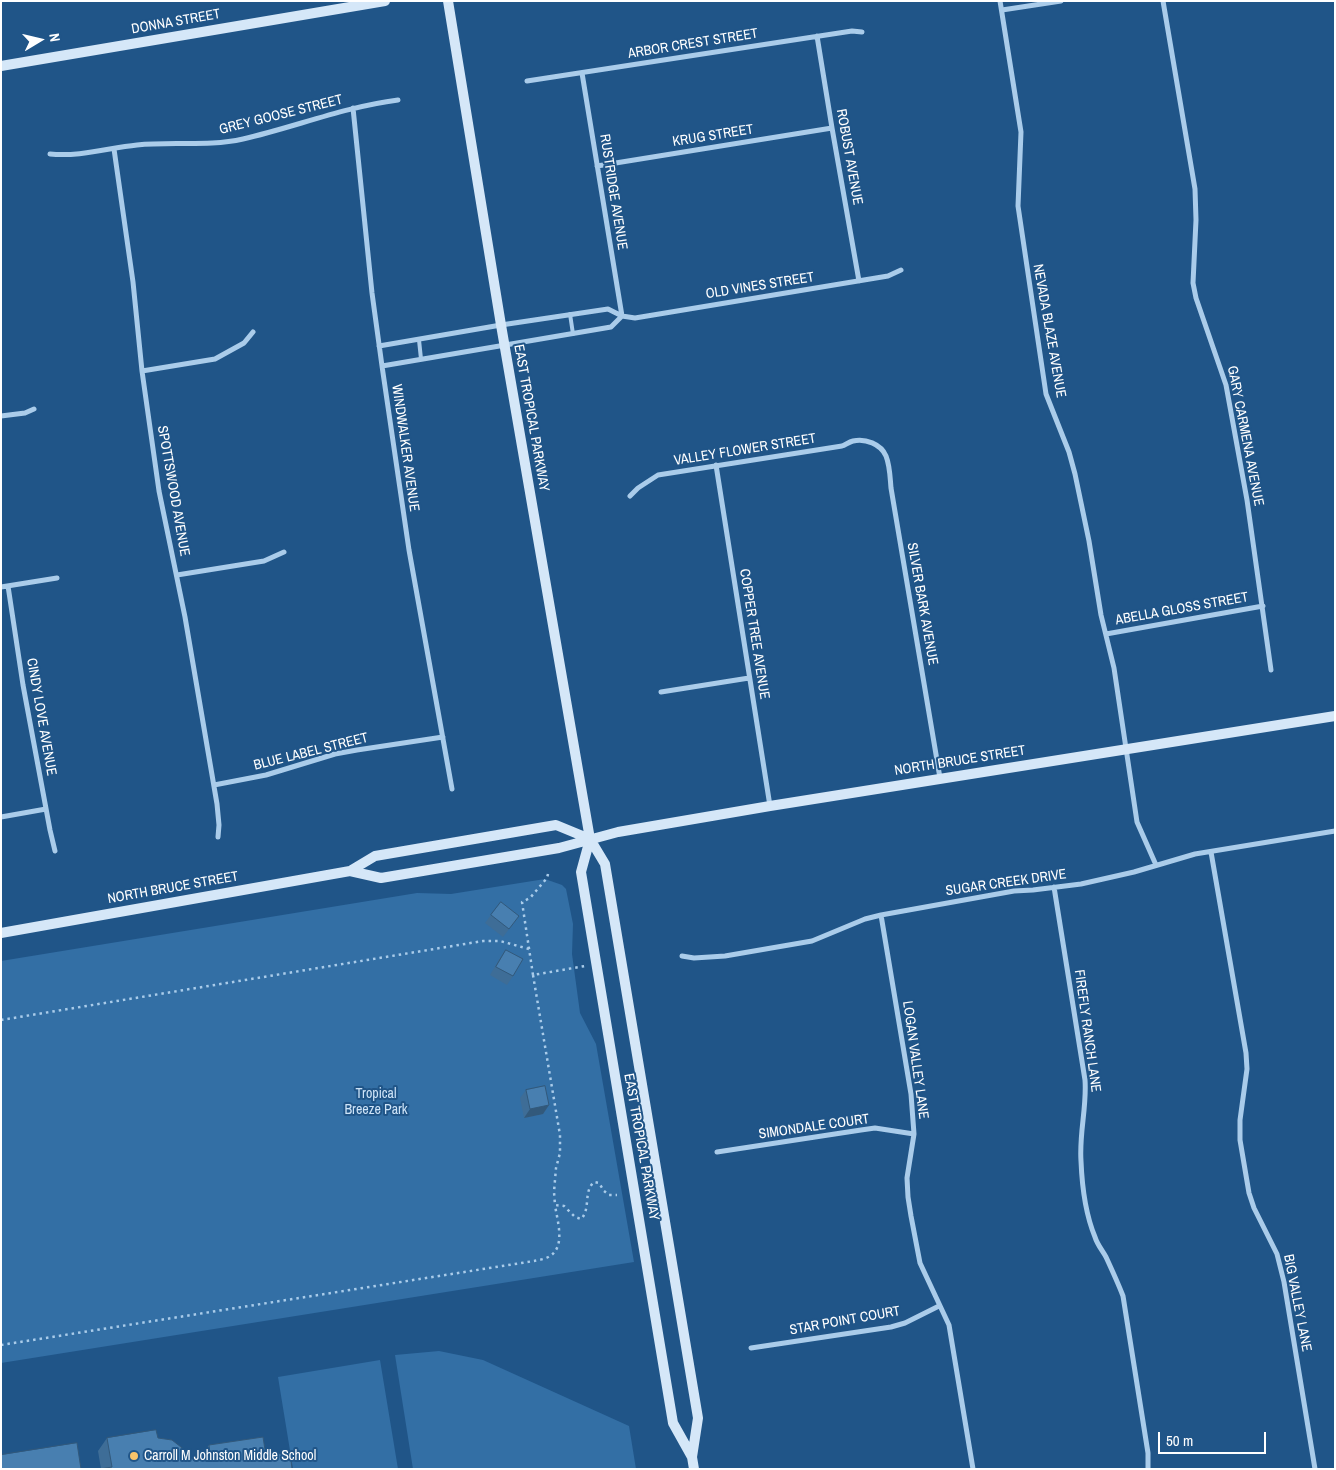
<!DOCTYPE html>
<style>
body{margin:0}
#map{position:relative;width:1336px;height:1470px;overflow:hidden;background:#205588;font-family:"Archivo Narrow",sans-serif}
canvas{display:block}
.frame{position:absolute;inset:0;border:2px solid #fff;pointer-events:none}
.north{position:absolute;left:15px;top:15px;width:50px;height:50px;-webkit-text-stroke:4px #205588;paint-order:stroke;rotate:81deg;font-size:14px;font-weight:700;line-height:20px;text-align:center;color:#fff}
.north::after{content:'';display:block;margin:auto;width:18px;height:22px;background:#fff;clip-path:polygon(50% 0,100% 100%,50% 72%,0 100%)}
.scale{position:absolute;left:1158px;top:1432px;width:108px;height:22px;box-sizing:border-box;border:2px solid #fff;border-top:0;padding-left:6px;font-size:15px;line-height:18px;white-space:nowrap;color:#fff;-webkit-text-stroke:4px #205588;paint-order:stroke}
</style>
<div id="map">
<canvas width="1336" height="1470"></canvas>
<div class="frame"></div>
<div class="north">N</div>
<div class="scale">50 m</div>
</div>
<script>
const g = document.querySelector('canvas').getContext('2d');
g.lineJoin = 'round';
function paint(path, color) { g.fillStyle = color; g.fill(path, 'evenodd'); }
function trace(path, color, width, dash) { g.strokeStyle = color; g.lineWidth = width; g.lineCap = dash ? 'butt' : 'round'; g.setLineDash(dash || []); g.stroke(path); }
function write(font, color, halo, rows, align = 'center') {
  g.font = font + ' "Archivo Narrow",sans-serif'; g.lineWidth = 4; g.setLineDash([]); g.textBaseline = 'middle'; g.strokeStyle = halo; g.fillStyle = color; for (const [text, x, y, turn = 0] of rows) {
    g.save(); g.translate(x, y); g.rotate((+turn || 0) * Math.PI / 180); g.textAlign = isNaN(turn) ? turn : align; if (halo) g.strokeText(text, 0, 0); g.fillText(text, 0, 0); g.restore();
  }
}
const green = new Path2D(`
 M545,879L562,885L566,889L573,924L572,954L580,1013L596,1044L634,1262L1,1363V961L417,893L451,894Z
 M439,1351L483,1360L629,1426L636,1469H413L395,1355Z
 M380,1360L398,1469H293L278,1377Z`);
const path = new Path2D(`
 M548,874L547,878L530,898L522,902L533,975L585,966
 M533,975L560,1135V1153L556,1168L554,1192L555,1205L564,1206L575,1217L581,1219C591,1209 583,1192 594,1182L599,1183L604,1191L609,1195H617
 M1,1020L483,941H500L529,949
 M1,1345L534,1261C539,1260 546,1259 550,1256C566,1246 557,1220 555,1205`);
const lane = new Path2D(`
 M570,314L573,334
 M419,340L421,359`);
const street = new Path2D(`
 M1000,1L1021,132L1018,206L1046,394L1069,452L1075,474L1089,541L1101,615L1114,668L1137,822L1156,865
 M1163,1L1195,189L1196,220L1193,283L1196,298L1226,385L1247,500L1271,670
 M1002,10L1061,1
 M817,36L832,128L859,281
 M582,73L622,316
 M527,81L852,31L862,32
 M353,108L372,293L382,366L409,550L452,789
 M114,149L133,282L142,371L159,491L185,617L217,804L219,825L218,837
 M50,154C80,157 108,148 137,145C172,141 208,147 243,139C295,127 344,107 398,100
 M597,166L832,128
 M379,346L501,325L608,309L622,316L635,318L888,276L901,270
 M382,366L611,327L622,316
 M142,371L215,359L244,343L253,332
 M1,416L25,413L34,409
 M716,465L770,806
 M630,496L638,488L658,475L842,446C845,445 849,442 853,441C865,438 881,444 886,456C890,466 890,477 891,488L940,778
 M177,575L264,561L284,552
 M8,586L23,685L50,830L55,851
 M1,587L57,578
 M1106,634L1263,606
 M661,692L749,678
 M214,785L266,775L335,754L357,750L443,737
 M1,817L46,809
 M1211,852L1246,1053L1247,1069L1240,1120V1140L1249,1193L1254,1208L1277,1254L1284,1282L1315,1469
 M1054,887L1085,1080C1087,1107 1079,1133 1081,1161C1082,1186 1085,1213 1095,1237C1097,1244 1102,1250 1106,1257C1112,1270 1118,1283 1123,1296L1148,1453V1469
 M881,915L911,1094L914,1134L907,1178L908,1197L911,1216L920,1263L949,1325L973,1469
 M682,956L694,958L725,956L812,941L865,919L881,915L1014,891L1033,890L1081,884L1134,872L1195,854L1335,831
 M717,1152L861,1130L875,1128L914,1134
 M751,1348L891,1327L905,1323L939,1306`);
const secondary = new Path2D(`
 M448,1L501,325L590,839L605,864L698,1418L692,1457L694,1469
 M1,66L385,1
 M590,839L581,872L673,1423L692,1457
 M350,871L381,878L559,848L618,832L770,806L1335,716
 M1,933L350,871L375,856L556,825L590,839`);
const wall = new Path2D(`
 M491,915L519,916L503,937L485,923Z
 M506,950L513,976L507,985L490,975L500,958Z
 M526,1090L549,1105L543,1114L524,1118L520,1098Z
 M107,1438H158L187,1459L200,1457L209,1445L266,1456L292,1469H101L98,1451Z`);
const shadedWall = new Path2D(`
 M549,1105L543,1114L524,1118L530,1109Z`);
const building = new Path2D(`
 M501,902L519,916L509,929L491,915Z
 M506,950L523,959L513,976L496,967Z
 M545,1086L549,1105L530,1109L526,1090Z
 M156,1430L158,1438L172,1440L186,1451L187,1459L210,1456L209,1445L263,1437L266,1456L290,1452L292,1469H100L112,1467L107,1438Z
 M77,1443L81,1469H1V1455Z`);
const markers = [
 [134,1456,5,"#f8c46a"]
];
const streetNames = [
 ["DONNA STREET",176,22,-10],
 ["ARBOR CREST STREET",693,44,-9],
 ["GREY GOOSE STREET",281,115,-14],
 ["KRUG STREET",713,136,-9],
 ["ROBUST AVENUE",849,157,80],
 ["RUSTRIDGE AVENUE",613,192,81],
 ["OLD VINES STREET",760,286,-9],
 ["NEVADA BLAZE AVENUE",1049,331,80],
 ["EAST TROPICAL PARKWAY",531,418,80],
 ["GARY CARMENA AVENUE",1245,436,79],
 ["WINDWALKER AVENUE",405,448,82],
 ["VALLEY FLOWER STREET",745,450,-9],
 ["SPOTTSWOOD AVENUE",173,491,80],
 ["SILVER BARK AVENUE",922,604,80],
 ["ABELLA GLOSS STREET",1182,609,-10],
 ["COPPER TREE AVENUE",754,634,81],
 ["CINDY LOVE AVENUE",41,717,80],
 ["BLUE LABEL STREET",311,752,-14],
 ["NORTH BRUCE STREET",960,761,-9],
 ["SUGAR CREEK DRIVE",1006,883,-8],
 ["NORTH BRUCE STREET",173,888,-10],
 ["FIREFLY RANCH LANE",1087,1031,82],
 ["LOGAN VALLEY LANE",915,1060,82],
 ["SIMONDALE COURT",814,1127,-8],
 ["EAST TROPICAL PARKWAY",641,1147,80],
 ["BIG VALLEY LANE",1297,1303,79],
 ["STAR POINT COURT",845,1321,-10]
];
const parkNames = [
 ["Tropical",376,1094],
 ["Breeze Park",376,1110]
];
const poiNames = [
 ["Carroll M Johnston Middle School",144,1456]
];
paint(green, '#336fa5');
trace(path, '#aaccea', 2.5, [2.5, 4]);
trace(lane, '#aaccea', 4);
trace(street, '#aaccea', 5);
trace(secondary, '#d5e7f8', 10);
paint(wall, '#3e6d97');
paint(shadedWall, '#32597b');
paint(building, '#487fb0');
trace(building, '#32597b', 1);
for (const [x, y, r, color] of markers) { const dot = new Path2D(); dot.arc(x, y, r, 0, 2 * Math.PI); g.fillStyle = color; g.fill(dot); trace(dot, '#205588', 2); }
write('14px', '#fff', '#205588', streetNames);
write('14px', '#cee4f8', '#205588', parkNames);
write('14px', '#fff', '#205588', poiNames, 'left');
</script>
